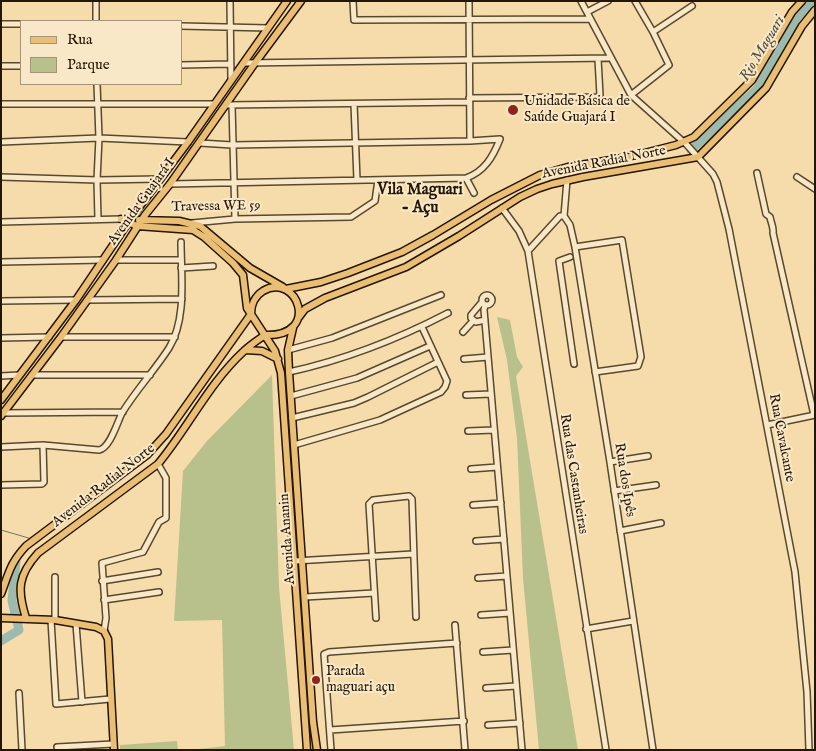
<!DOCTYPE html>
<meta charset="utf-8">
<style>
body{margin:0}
#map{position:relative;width:816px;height:751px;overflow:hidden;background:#f6dcab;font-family:"IM FELL English",serif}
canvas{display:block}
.frame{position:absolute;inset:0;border:2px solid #241604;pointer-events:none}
.legend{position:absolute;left:20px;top:20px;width:162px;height:65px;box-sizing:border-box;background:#f9e8c8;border:1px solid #a4947a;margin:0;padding:6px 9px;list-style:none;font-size:15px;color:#241604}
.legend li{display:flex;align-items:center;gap:10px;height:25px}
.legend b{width:25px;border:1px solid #a4947a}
</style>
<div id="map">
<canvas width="816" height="751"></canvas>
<div class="frame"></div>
<ul class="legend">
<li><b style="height:6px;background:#ebbe76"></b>Rua</li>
<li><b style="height:14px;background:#b8c18c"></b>Parque</li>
</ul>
</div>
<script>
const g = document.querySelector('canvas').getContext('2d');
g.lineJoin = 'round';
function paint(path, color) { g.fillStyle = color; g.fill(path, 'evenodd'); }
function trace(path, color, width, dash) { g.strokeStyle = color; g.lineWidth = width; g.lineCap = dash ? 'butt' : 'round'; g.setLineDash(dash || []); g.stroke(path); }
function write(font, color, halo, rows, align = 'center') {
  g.font = font + ' "IM FELL English",serif'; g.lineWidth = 4; g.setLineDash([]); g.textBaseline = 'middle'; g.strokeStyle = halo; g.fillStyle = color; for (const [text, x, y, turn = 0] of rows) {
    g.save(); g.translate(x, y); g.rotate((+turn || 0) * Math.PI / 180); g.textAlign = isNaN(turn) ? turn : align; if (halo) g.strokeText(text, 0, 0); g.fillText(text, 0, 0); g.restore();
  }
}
const green = new Path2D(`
 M497,317L510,320L517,357L523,367L516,376L578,750H539L523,578L517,438L507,360Z
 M272,375L279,587L294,750H190L225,746L222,620L174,621L183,471L207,441Z
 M177,741L178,750H120V745Z`);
const stream = new Path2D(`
 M1,530L32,539`);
const river = new Path2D(`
 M691,150L758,88L797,17L814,1
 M1,641L19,630L12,601L16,561`);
const minor = new Path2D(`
 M96,1V21
 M230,1L231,80
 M353,1L354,20L590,19
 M469,1L470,141
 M581,1L631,95L687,145L713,174L717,182L729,229L795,572L807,692L809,750
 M587,12L608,1
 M1,24H21
 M181,26L268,28
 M653,32L692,6
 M244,63L609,58
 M181,65L230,64
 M1,66H21
 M97,84L99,138L97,180L98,219
 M631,95L669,65L653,32L635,1
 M469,98L598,97L600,95L598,59
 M1,104H214
 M354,104L357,180
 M226,105L469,102
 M232,105L235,219
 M1,142L99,138L188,142
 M757,173L766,214L770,217C771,223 774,228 773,233L814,415
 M1,177L97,180L160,179
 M797,177L815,189
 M466,178L474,193
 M170,184L466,178C484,172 493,157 500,139L470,141L232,145L200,143
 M502,208L519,231L528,251L606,750
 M564,216L570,225L575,247L610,462L653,750
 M564,216L567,180
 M1,222L121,219
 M192,223L235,219L351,217L375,201L378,180
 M575,247L622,240L641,357L638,366L595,372
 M528,251L560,216H564
 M570,257L559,261L574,364
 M116,260H181
 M1,262L103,260
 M181,268L213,266
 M482 300a5 5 0 1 1 10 0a5 5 0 1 1-10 0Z
 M87,300L182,299
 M1,301L76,300
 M482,302L471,315V318L476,322L485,320
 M485,305L484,310L522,750
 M463,332L473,321
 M61,337H175
 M1,338L49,337
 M288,350L332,338L441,295
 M464,359L488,357
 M289,372C344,360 398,339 448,313
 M32,375H150
 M1,376L19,375
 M466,395L491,394
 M291,396L357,378L430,346
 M2,413L123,412
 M292,418L354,403L368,397L438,362
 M767,425L815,415
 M468,431L494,430
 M294,445L380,420L441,392L445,387L447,381L422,327
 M1,447L43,445L99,450C110,448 117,423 122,413C136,390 155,370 169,348C187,319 181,275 181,242
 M610,462L648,456
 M471,469L497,467
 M1,485L42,484L44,482L43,445
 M614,491L656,485
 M473,505L501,503
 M620,531L661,523
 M476,541L504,539
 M295,561L413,554
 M478,578L507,576
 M102,581L158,572
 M305,597L374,593
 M104,600L159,592
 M481,615L510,613
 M376,618L369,504L373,500L409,496L412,499L416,617
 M51,620L56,704L110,699
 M55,620V577
 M76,624L82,702
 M455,625L465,750
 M586,629L633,621
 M104,631L106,618L102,563L143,552L159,522L166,518V478L158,464
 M483,652L513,650
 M486,688L516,686
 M19,693L22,750
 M488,725L520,723
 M330,730L464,721
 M57,747L113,744
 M331,750L324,654L329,652L457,643`);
const major = new Path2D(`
 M121,219L137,226L193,230L204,237L233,263L243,275L247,308L275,351L281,373L307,750
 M139,220L179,221L200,226L250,268L283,287
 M286,289L321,282L348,273L402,252L433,235L491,200L540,175L568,167L629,157L676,145L694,137L752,80L792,12L802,1
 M299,317L305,309L325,298L406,267L459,236L520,197L537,189L552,184L583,177L698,157L766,88L802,26L815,10
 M293,328L288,350L289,372L313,722L317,750
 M245,350L262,351L278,359
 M1,400L76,300L134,214L188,142L287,1
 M1,416L61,337L116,260L145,215L170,184L255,63L301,1
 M1,594C9,573 10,563 26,546L147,455L166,434L251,314C251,305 255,296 263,291C297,271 322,337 265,335
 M1,618L55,620L96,627L104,631L108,639L114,750
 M26,618C17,590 18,575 38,553L158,464C188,428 209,383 244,351C250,345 258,340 265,335`);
const markers = [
 [513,110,6,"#8f2418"],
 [316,680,5,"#8f2418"]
];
const poiNames = [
 ["Unidade Básica de",524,102],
 ["Saúde Guajará I",524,118],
 ["Parada",326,672],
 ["maguari açu",326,688]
];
const streetNames = [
 ["Avenida Radial Norte",604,163,-11],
 ["Avenida Guajará I",142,202,-54],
 ["Travessa WE 59",216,207,-1],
 ["Rua Cavalcante",781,438,79],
 ["Rua das Castanheiras",573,474,81],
 ["Rua dos Ipês",624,480,81],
 ["Avenida Radial Norte",104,486,-38],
 ["Avenida Ananin",288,539,-94]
];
const waterNames = [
 ["Rio Maguari",763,49,-59]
];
const quarterNames = [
 ["Vila Maguari",420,191],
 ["- Açu",420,209]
];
paint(green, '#b8c18c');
trace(stream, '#6d786b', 1);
trace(river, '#9dbaaf', 9);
trace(minor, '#58482e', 8);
trace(major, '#241604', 9);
trace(minor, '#f9e8c8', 5);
trace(major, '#ebbe76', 6);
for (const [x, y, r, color] of markers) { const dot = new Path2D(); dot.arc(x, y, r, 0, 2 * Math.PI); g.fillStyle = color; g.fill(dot); trace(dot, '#f9e8c8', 2); }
write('14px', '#241604', '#f9e8c8', poiNames, 'left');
write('14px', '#241604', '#f9e8c8', streetNames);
write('italic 15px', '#4e4f40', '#f9e8c8', waterNames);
write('bold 16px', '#241604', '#f9e8c8', quarterNames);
</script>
